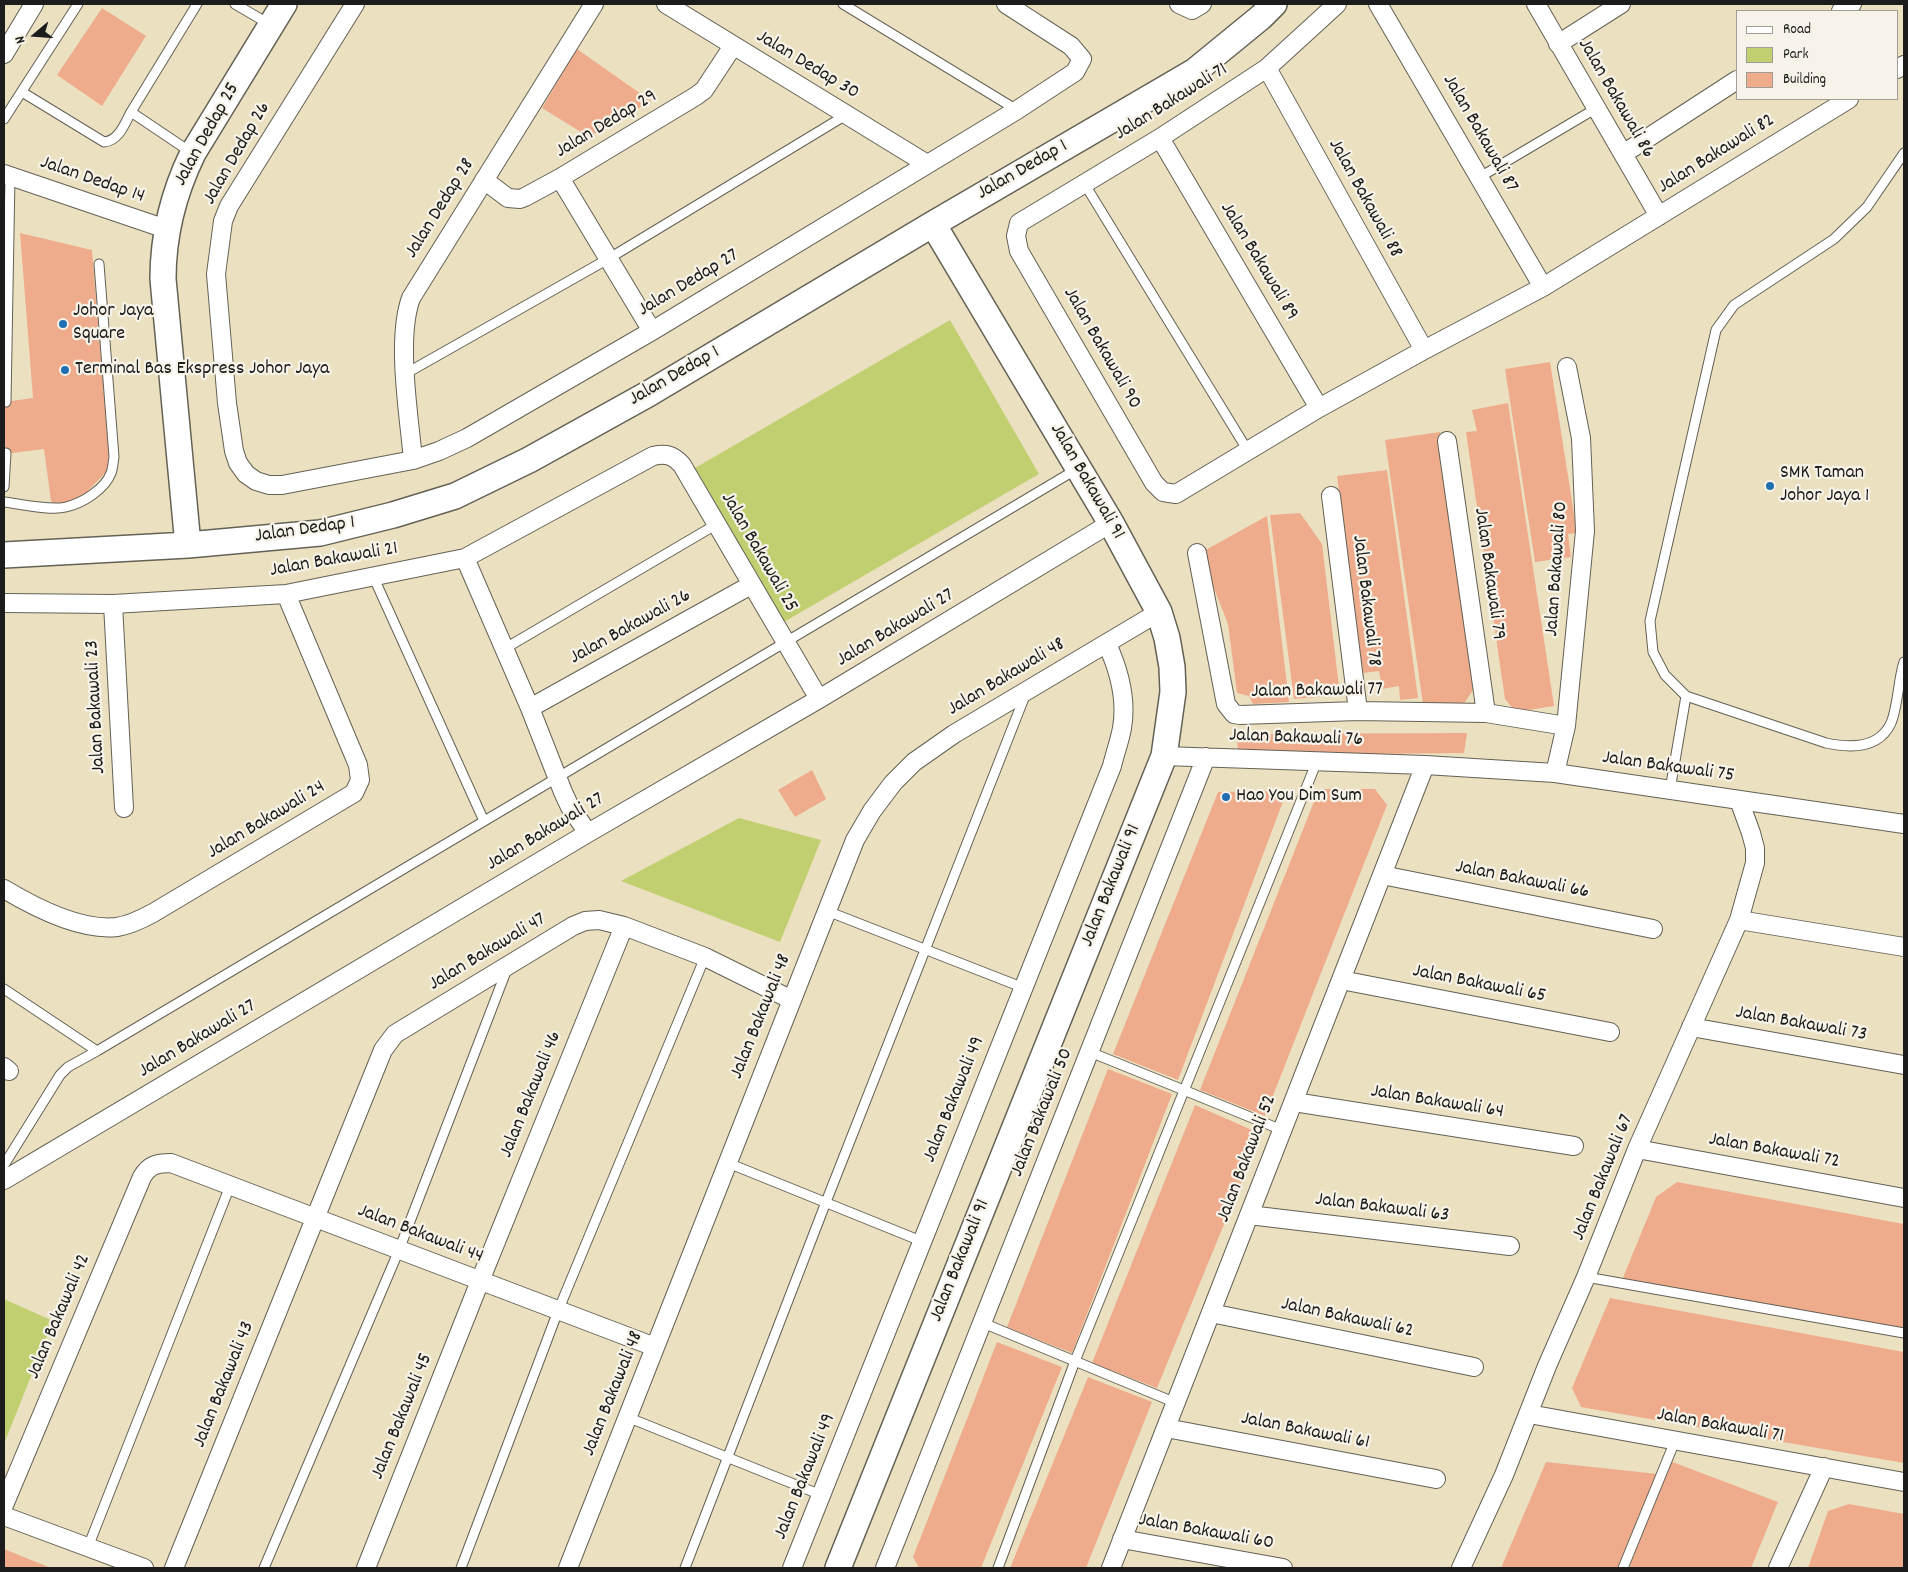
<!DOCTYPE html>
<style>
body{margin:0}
#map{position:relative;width:1908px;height:1572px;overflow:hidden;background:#ebe1c0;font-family:Dekko,sans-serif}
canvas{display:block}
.frame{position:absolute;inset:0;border:5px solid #1c1c1c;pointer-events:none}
.legend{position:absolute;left:1736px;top:10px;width:162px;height:90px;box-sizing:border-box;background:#f7f3e8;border:1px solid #9f9d96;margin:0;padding:6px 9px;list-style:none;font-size:15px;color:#1c1c1c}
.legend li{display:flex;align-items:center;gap:10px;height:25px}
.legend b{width:25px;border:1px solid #9f9d96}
.north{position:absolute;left:10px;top:10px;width:50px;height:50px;-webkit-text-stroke:4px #f7f3e8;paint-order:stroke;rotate:252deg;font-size:14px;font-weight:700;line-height:20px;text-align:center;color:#1c1c1c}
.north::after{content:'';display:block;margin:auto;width:18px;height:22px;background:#1c1c1c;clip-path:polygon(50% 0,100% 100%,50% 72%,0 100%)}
</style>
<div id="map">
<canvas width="1908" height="1572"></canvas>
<div class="frame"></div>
<ul class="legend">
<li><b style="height:6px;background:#fff"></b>Road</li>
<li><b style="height:14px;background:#c2cf71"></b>Park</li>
<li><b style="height:14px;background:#efac8d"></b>Building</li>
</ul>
<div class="north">N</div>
</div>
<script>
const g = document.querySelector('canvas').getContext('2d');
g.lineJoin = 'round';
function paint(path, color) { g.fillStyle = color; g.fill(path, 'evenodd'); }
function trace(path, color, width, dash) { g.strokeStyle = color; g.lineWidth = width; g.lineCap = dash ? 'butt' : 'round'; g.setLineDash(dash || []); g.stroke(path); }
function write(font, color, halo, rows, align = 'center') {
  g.font = font + ' Dekko,sans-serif'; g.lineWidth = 4.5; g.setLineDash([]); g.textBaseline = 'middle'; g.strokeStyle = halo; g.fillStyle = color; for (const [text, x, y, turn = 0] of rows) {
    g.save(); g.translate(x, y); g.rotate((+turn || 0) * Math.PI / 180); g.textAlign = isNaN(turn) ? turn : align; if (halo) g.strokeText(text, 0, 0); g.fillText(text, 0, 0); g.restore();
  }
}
const green = new Path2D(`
 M950,320L1039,474L784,622L695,468Z
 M739,818L821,840L780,942L621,881Z
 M4,1299L53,1321L4,1444Z`);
const building = new Path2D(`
 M102,8L146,36L102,106L57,75Z
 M577,49L651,101L589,137L542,108Z
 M20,233L92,250L110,468L82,497L63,506L54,504L51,501L44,449L4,454V402L33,398Z
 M1550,362L1577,533L1568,534L1571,557L1535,562L1505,369Z
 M1508,403L1554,706L1516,712L1505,699L1466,432L1477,431L1472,410Z
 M1440,432L1473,690L1463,705L1423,704L1385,440Z
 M1387,470L1418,698L1400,700L1399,686L1382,689L1379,671L1363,673L1337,476Z
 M1300,513L1322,544L1340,695L1294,699L1270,515Z
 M1267,516L1289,702L1253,704L1249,696L1237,693L1228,624L1200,553Z
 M1467,733L1464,753L1238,755L1237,734Z
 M812,770L826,799L795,817L778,790Z
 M1319,789H1375L1387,805L1265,1116L1200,1090Z
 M1287,791L1178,1080L1113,1054L1218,792Z
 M1108,1069L1172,1094L1072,1353L1007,1327Z
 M1195,1105L1261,1134L1157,1388L1092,1363Z
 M1677,1182L1904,1224V1330L1622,1280L1656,1197Z
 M1610,1298L1904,1352V1463L1581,1407L1572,1388Z
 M997,1342L1062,1367L981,1568H919L913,1557Z
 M1088,1377L1152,1402L1086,1568H1010Z
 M1670,1461L1778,1502L1751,1568H1629Z
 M1546,1462L1658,1474L1619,1568H1501Z
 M1849,1504L1904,1514V1568H1808L1828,1511Z
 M4,1549L51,1568H4Z`);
const lane = new Path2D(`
 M235,4L269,24
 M843,4L1017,110
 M22,92L104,142C119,141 125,123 131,112
 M4,119L78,4
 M192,153L131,112L197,4
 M1904,153L1867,207L1834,239L1734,305L1716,330L1650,621L1653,652L1665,675L1686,696L1826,743C1849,748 1879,749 1891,723C1898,707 1898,680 1904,662
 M1480,177L1595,109
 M1084,183L1248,451
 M405,374L608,259L846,115
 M6,402L10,176
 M4,487L6,453
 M4,502C21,504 50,511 66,507C83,503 105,489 111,473C113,468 113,462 114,457L99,264
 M373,576L484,821
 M504,649L717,524
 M1670,790L1686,696
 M827,911L1024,988
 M4,989L97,1051L68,1067L60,1075L4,1165
 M97,1051L1077,469
 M1090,1052L1282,1130
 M728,1163L921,1241
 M1586,1277L1904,1333
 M983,1323L1176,1403
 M627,1417L821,1495
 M88,1547L230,1186
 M264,1568L399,1250L507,969
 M461,1568L558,1311L705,957
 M685,1568L826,1202L1026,693
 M998,1568L1075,1361L1317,761
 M1623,1568L1675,1441`);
const street = new Path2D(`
 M355,4L229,206L223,221L216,274L227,403L234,451L238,463L246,474L256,481L269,485H282L413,460L439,451L467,438L652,331L1017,110L1075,72L1082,59L1071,46L1006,4
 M666,4L927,164
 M1179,4L1192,10L1202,4
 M1337,4L1267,68L1160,138L1019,223L1016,236L1019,251L1154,483L1163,492L1176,494L1319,408L1424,350L1543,287L1849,99
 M1378,4L1543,287
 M1536,4L1659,216
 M1841,11L1852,4
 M1558,44L1621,4
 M4,54L34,4
 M1267,68L1424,350
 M1897,69L1904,65
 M1160,138L1319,408
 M1623,154L1737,80
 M4,174L166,229
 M560,178L652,331
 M484,180L508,198L520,199L525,197L560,178L696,96L704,90L733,46
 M1447,441L1486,713
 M413,460C409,415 396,339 411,298L594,4
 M1331,496L1358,711
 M1197,553L1226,704L1234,714L1240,715L1358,711L1486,713L1566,726
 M465,558L530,708L563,792L570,807L588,833
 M4,603L113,604L286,594L465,558L653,456C666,453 673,455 682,465L819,699
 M113,604L124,808
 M530,708L751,585
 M1164,756L1425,765L1555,773L1904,824
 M1555,773L1566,726L1585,531L1581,438L1567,367
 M1382,875L1653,929
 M4,889C34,907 81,931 117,927C130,925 142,919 153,913L354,793L360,780L358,765L286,594
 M1739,920L1904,947
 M1341,980L1610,1032
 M1691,1027L1904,1065
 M4,1067L9,1071
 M1294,1102L1574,1146
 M1637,1149L1904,1198
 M4,1180L588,833L819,699L1111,523
 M1249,1215L1510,1246
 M1211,1313L1474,1367
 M1529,1414L1904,1482
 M1166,1428L1436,1479
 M4,1505L142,1177C149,1165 157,1163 171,1163L655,1347
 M4,1516L144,1568
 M1122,1539L1283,1568
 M174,1568L383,1050L395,1034L573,926L585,921L599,920L624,926L705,957L792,1000
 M366,1568L480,1281L624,926
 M568,1568L855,840L872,811L893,783L914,762L954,734L1159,612
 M792,1568L1112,766C1115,753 1120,740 1122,728C1127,699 1119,670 1107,644
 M885,1568L1206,757
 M1111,1568L1425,765
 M1461,1568L1504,1475L1547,1366L1586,1277L1637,1149L1739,920L1755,863V848L1751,833L1739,800
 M1778,1568L1824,1467`);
const secondary = new Path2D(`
 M188,545L163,279C163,234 173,194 193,153L284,4
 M4,555L188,545L320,533L393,515L455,496L529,460L648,394L933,224L1195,71L1261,17L1274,4
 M838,1568L1164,756L1173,692L1172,667L1167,638L1159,612L1111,523L933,224`);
const markers = [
 [63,324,5,"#1f6fb2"],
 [65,370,5,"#1f6fb2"],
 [1770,486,5,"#1f6fb2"],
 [1226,797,5,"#1f6fb2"]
];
const streetNames = [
 ["Jalan Dedap 30",807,66,31],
 ["Jalan Bakawali 86",1615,99,60],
 ["Jalan Bakawali 71",1172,103,-32],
 ["Jalan Dedap 29",607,125,-31],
 ["Jalan Bakawali 87",1479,134,60],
 ["Jalan Dedap 25",208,135,-61],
 ["Jalan Dedap 26",238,154,-60],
 ["Jalan Bakawali 82",1717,155,-32],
 ["Jalan Dedap 1",1023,171,-30],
 ["Jalan Dedap 14",92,181,19],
 ["Jalan Bakawali 88",1364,199,61],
 ["Jalan Dedap 28",441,209,-58],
 ["Jalan Bakawali 89",1258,262,59],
 ["Jalan Dedap 27",689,284,-31],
 ["Jalan Bakawali 90",1101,349,60],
 ["Jalan Dedap 1",675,377,-30],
 ["Jalan Bakawali 91",1086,482,60],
 ["Jalan Dedap 1",305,531,-8],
 ["Jalan Bakawali 25",758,553,60],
 ["Jalan Bakawali 21",334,561,-10],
 ["Jalan Bakawali 80",1558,569,-86],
 ["Jalan Bakawali 79",1488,574,82],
 ["Jalan Bakawali 78",1365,601,83],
 ["Jalan Bakawali 26",631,628,-29],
 ["Jalan Bakawali 27",896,629,-31],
 ["Jalan Bakawali 48",1007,678,-31],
 ["Jalan Bakawali 77",1317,692,-1],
 ["Jalan Bakawali 23",97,707,-93],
 ["Jalan Bakawali 76",1296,739,2],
 ["Jalan Bakawali 75",1668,768,8],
 ["Jalan Bakawali 24",267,821,-31],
 ["Jalan Bakawali 27",546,833,-31],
 ["Jalan Bakawali 66",1522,881,11],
 ["Jalan Bakawali 91",1112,886,-68],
 ["Jalan Bakawali 47",488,953,-31],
 ["Jalan Bakawali 65",1479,985,11],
 ["Jalan Bakawali 48",762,1017,-68],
 ["Jalan Bakawali 73",1801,1025,10],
 ["Jalan Bakawali 27",198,1040,-31],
 ["Jalan Bakawali 46",532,1095,-68],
 ["Jalan Bakawali 49",955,1100,-68],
 ["Jalan Bakawali 64",1437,1103,9],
 ["Jalan Bakawali 50",1043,1113,-68],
 ["Jalan Bakawali 72",1774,1152,10],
 ["Jalan Bakawali 52",1248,1159,-69],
 ["Jalan Bakawali 67",1604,1178,-68],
 ["Jalan Bakawali 63",1382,1209,7],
 ["Jalan Bakawali 44",420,1235,21],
 ["Jalan Bakawali 91",961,1261,-68],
 ["Jalan Bakawali 42",60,1317,-67],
 ["Jalan Bakawali 62",1347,1319,12],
 ["Jalan Bakawali 43",225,1385,-68],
 ["Jalan Bakawali 48",614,1394,-68],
 ["Jalan Bakawali 45",403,1417,-68],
 ["Jalan Bakawali 71",1720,1427,10],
 ["Jalan Bakawali 61",1305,1432,11],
 ["Jalan Bakawali 49",806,1477,-68],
 ["Jalan Bakawali 60",1206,1533,10]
];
const poiNames = [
 ["Johor Jaya",73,312],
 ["Square",73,335],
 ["Terminal Bas Ekspress Johor Jaya",75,370],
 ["SMK Taman",1780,474],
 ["Johor Jaya 1",1780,497],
 ["Hao You Dim Sum",1236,797]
];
paint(green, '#c2cf71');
paint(building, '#efac8d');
trace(lane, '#646155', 11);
trace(street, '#646155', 20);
trace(secondary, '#646155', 28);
trace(lane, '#fff', 9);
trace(street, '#fff', 18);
trace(secondary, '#fff', 25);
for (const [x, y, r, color] of markers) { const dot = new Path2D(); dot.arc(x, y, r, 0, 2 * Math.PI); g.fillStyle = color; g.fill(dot); trace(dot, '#f7f3e8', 2); }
write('20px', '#1c1c1c', '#f7f3e8', streetNames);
write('20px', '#1c1c1c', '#f7f3e8', poiNames, 'left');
</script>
